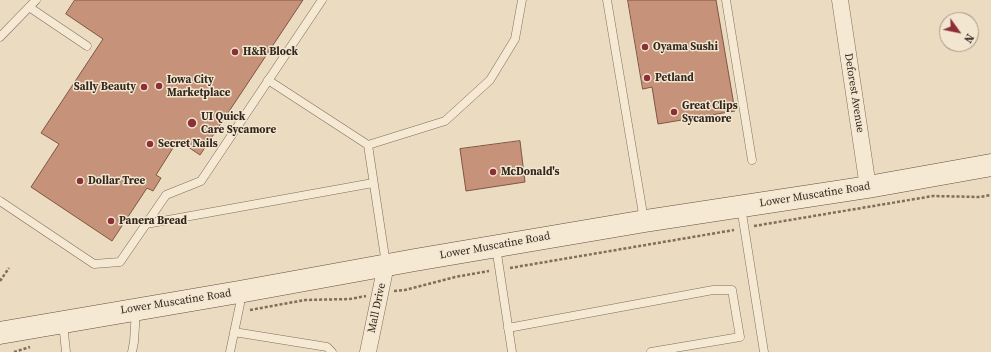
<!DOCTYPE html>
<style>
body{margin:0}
#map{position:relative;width:991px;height:352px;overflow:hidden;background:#eadbc1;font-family:"Source Serif 4",serif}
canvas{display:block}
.north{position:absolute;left:939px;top:12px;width:40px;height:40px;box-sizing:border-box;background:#f2e6d0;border:1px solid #a69988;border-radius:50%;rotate:123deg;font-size:11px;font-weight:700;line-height:16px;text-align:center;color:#33261d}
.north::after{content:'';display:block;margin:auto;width:14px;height:18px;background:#8d2f37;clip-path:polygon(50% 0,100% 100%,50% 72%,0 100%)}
</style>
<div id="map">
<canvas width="991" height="352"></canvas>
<div class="north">N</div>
</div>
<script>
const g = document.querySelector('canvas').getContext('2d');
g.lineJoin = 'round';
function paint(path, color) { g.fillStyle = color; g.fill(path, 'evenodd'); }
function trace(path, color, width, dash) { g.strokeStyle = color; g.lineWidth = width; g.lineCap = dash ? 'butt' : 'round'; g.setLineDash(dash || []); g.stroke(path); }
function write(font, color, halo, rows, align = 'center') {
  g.font = font + ' "Source Serif 4",serif'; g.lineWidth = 3; g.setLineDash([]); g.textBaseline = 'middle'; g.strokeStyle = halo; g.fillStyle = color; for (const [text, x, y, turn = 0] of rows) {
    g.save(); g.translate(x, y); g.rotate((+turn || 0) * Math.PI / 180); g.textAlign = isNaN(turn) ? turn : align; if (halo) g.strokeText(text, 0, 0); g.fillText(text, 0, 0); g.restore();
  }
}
const building = new Path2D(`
 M75,0H303L200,155L178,140L156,175L161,178L153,191L147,188L112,241L31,187L59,144L41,133L103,39L66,14Z
 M628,0H716L735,111L658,124L652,87L643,89Z
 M520,141L525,182L466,191L460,149Z`);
const path = new Path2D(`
 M754,226L933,196L980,197L991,195
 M510,268L734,230
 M0,281L9,268
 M394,291L405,290L455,277L489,271
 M250,310L305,300L350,299L366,296
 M14,352L30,347`);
const service = new Path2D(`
 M607,0L644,220
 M726,0L752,160
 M29,7L87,46
 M0,37L36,0
 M268,80L368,145L386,264
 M368,145L445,121L490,80L515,39L522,0
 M0,201L94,264L120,262L166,195L201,181L322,0
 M741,207L764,352
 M146,224L373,183
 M496,247L512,352
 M63,323L66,352
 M508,328L713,290H732L740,337L651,352
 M234,332L327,347L332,352
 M132,352L134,342L136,310
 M230,352L240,304L239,294`);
const minor = new Path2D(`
 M840,0L868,187
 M368,352L386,265`);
const secondary = new Path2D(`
 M0,333L239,292L415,260L645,221L868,187L991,165`);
const markers = [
 [645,47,4,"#8d2f37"],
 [235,52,4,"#8d2f37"],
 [647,78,4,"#8d2f37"],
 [159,86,4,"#8d2f37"],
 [144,87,4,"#8d2f37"],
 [674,112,4,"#8d2f37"],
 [192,123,5,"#8d2f37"],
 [150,144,4,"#8d2f37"],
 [493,172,4,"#8d2f37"],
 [80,181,4,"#8d2f37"],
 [111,221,4,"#8d2f37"]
];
const poiNames = [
 ["Oyama Sushi",653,47],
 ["H&R Block",243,52],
 ["Petland",655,78],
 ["Iowa City",167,80],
 ["Marketplace",167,93],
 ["Sally Beauty",136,87,"right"],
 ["Great Clips",682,106],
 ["Sycamore",682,119],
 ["UI Quick",201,117],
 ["Care Sycamore",201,130],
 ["Secret Nails",158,144],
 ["McDonald's",501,172],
 ["Dollar Tree",88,181],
 ["Panera Bread",119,221]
];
const streetNames = [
 ["Deforest Avenue",854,93,81],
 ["Lower Muscatine Road",815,195,-9],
 ["Lower Muscatine Road",495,246,-10],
 ["Lower Muscatine Road",176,302,-9],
 ["Mall Drive",377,308,-78]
];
paint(building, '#c6937a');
trace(building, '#7f5542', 1);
trace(service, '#826c5a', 9);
trace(minor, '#826c5a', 17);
trace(secondary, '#644e3e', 23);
trace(path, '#826c5a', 2.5, [3, 2]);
trace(service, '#f6e9d4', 8);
trace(minor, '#f6e9d4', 16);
trace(secondary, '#f6e9d4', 22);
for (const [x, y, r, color] of markers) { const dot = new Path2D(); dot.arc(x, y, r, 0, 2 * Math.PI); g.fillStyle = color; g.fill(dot); trace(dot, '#f2e6d0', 1.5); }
write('bold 11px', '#33261d', '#f2e6d0', poiNames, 'left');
write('11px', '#33261d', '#f2e6d0', streetNames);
</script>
